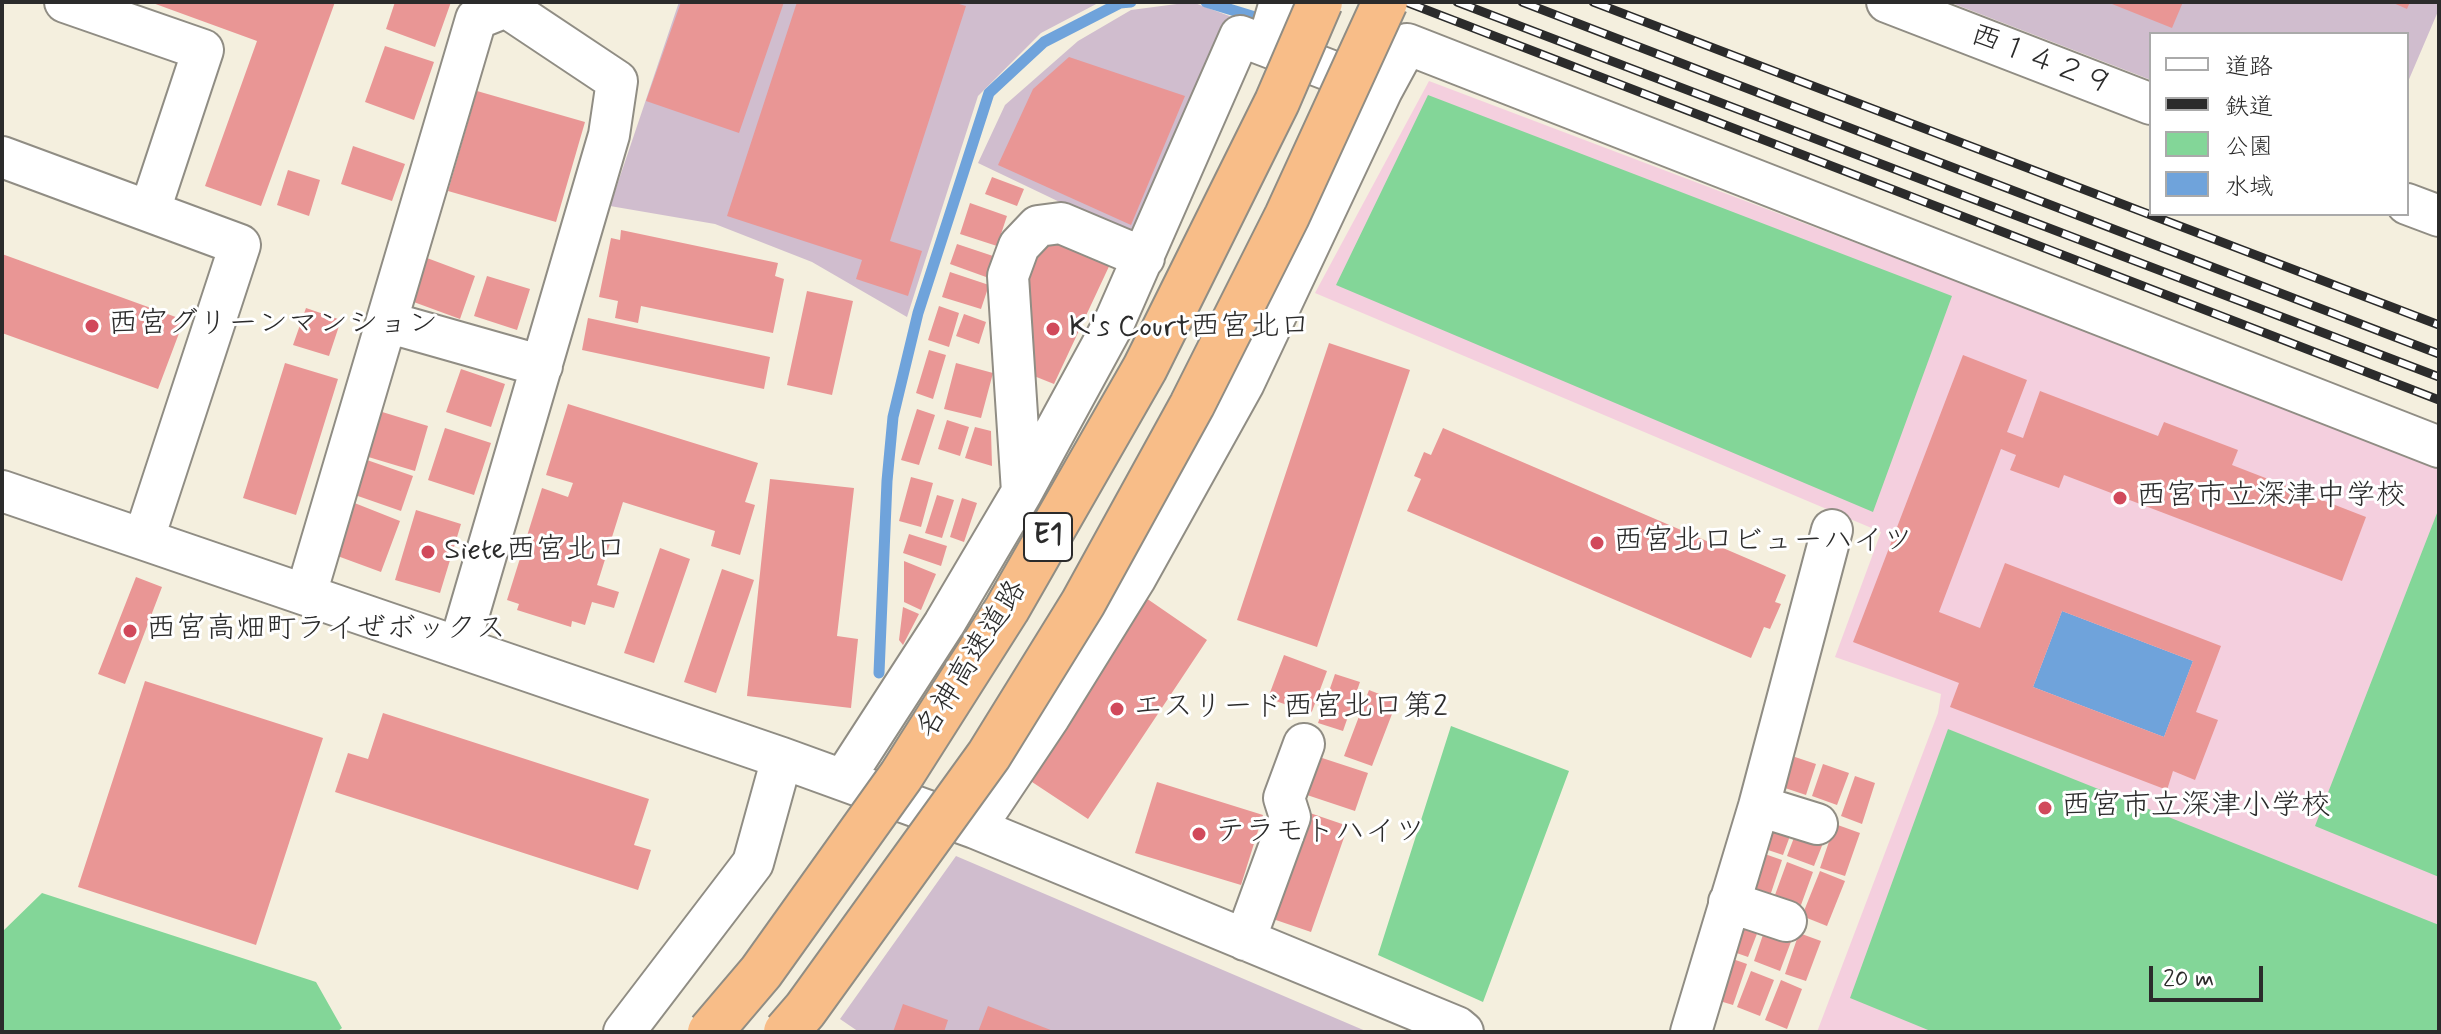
<!DOCTYPE html>
<meta charset="utf-8">
<style>
body{margin:0}
#map{position:relative;width:2441px;height:1034px;overflow:hidden;background:#f4efde;font-family:Mynerve,"Klee One",sans-serif}
canvas{display:block}
.frame{position:absolute;inset:0;border:4px solid #2b2b2b;pointer-events:none}
.legend{position:absolute;left:2149px;top:32px;width:260px;height:184px;box-sizing:border-box;background:#fff;border:2px solid #aaa;margin:0;padding:10px 14px;list-style:none;font-size:24px;color:#2b2b2b}
.legend li{display:flex;align-items:center;gap:16px;height:40px}
.legend b{width:40px;border:2px solid #aaa}
.scale{position:absolute;left:2149px;top:966px;width:114px;height:36px;box-sizing:border-box;border:4px solid #2b2b2b;border-top:0;padding-left:10px;font-size:24px;line-height:28px;white-space:nowrap;color:#2b2b2b;-webkit-text-stroke:6px #fff;paint-order:stroke}
</style>
<div id="map">
<canvas width="2441" height="1034"></canvas>
<div class="frame"></div>
<ul class="legend">
<li><b style="height:10px;background:#fff"></b>道路</li>
<li><b style="height:10px;background:#2b2b2b"></b>鉄道</li>
<li><b style="height:22px;background:#83d698"></b>公園</li>
<li><b style="height:22px;background:#6fa3db"></b>水域</li>
</ul>
<div class="scale">20 m</div>
</div>
<script>
const g = document.querySelector('canvas').getContext('2d');
g.lineJoin = 'round';
function paint(path, color) { g.fillStyle = color; g.fill(path, 'evenodd'); }
function trace(path, color, width, dash) { g.strokeStyle = color; g.lineWidth = width; g.lineCap = dash ? 'butt' : 'round'; g.setLineDash(dash || []); g.stroke(path); }
function write(font, color, halo, rows, align = 'center') {
  g.font = font + ' Mynerve,"Klee One",sans-serif'; g.lineWidth = 6; g.setLineDash([]); g.textBaseline = 'middle'; g.strokeStyle = halo; g.fillStyle = color; for (const [text, x, y, turn = 0] of rows) {
    g.save(); g.translate(x, y); g.rotate((+turn || 0) * Math.PI / 180); g.textAlign = isNaN(turn) ? turn : align; if (halo) g.strokeText(text, 0, 0); g.fillText(text, 0, 0); g.restore();
  }
}
const built = new Path2D(`
 M1429,81L2439,464V1032H1817L1938,713L1941,694L1835,657L1881,532L1315,293Z`);
const industrial = new Path2D(`
 M679,2H1100L1041,33L978,96L907,317L812,262L715,224L610,206Z
 M1192,2L1232,17L1133,237L978,163L1005,105L1078,41L1131,10Z
 M1949,2H2439V9L2407,84V34H2151V80Z
 M956,856L1368,1032H859L840,1019Z`);
const green = new Path2D(`
 M1428,95L1952,296L1873,512L1336,285Z
 M2439,508V877L2315,826Z
 M1451,726L1569,771L1483,1002L1378,955Z
 M1948,729L2439,925V1032H1933L1850,998Z
 M42,893L316,982L342,1028L337,1032H2V932Z`);
const water = new Path2D(`
 M2062,611L2193,661L2164,737L2033,687Z`);
const stream = new Path2D(`
 M1206,2L1255,17
 M879,673L887,481L893,417L918,313L989,93L1044,42L1120,3L1131,2`);
const building = new Path2D(`
 M150,2H335L261,206L205,186L257,41Z
 M395,2H451L435,47L386,29Z
 M681,2H784L739,133L646,101Z
 M797,2H952L966,6L890,241L922,251L908,296L856,279L862,260L727,216Z
 M2107,2H2183L2172,28Z
 M2391,2H2410L2407,9Z
 M385,46L434,62L414,120L365,102Z
 M1069,57L1185,96L1131,225L998,165L1033,89Z
 M477,91L585,122L556,222L448,191Z
 M353,146L405,164L392,201L341,184Z
 M288,170L320,180L309,216L277,205Z
 M992,177L1024,189L1017,206L985,194Z
 M970,203L1007,216L997,246L960,234Z
 M621,230L778,263L775,276L784,279L773,333L641,306L638,323L615,318L618,301L599,297L611,238L620,240Z
 M1064,238L1112,260L1054,384L1029,374L1024,283L1042,242Z
 M957,244L993,256L986,277L950,264Z
 M2,254L184,320L158,389L2,333Z
 M427,258L475,276L460,319L411,301Z
 M950,272L989,285L981,309L942,297Z
 M487,276L530,289L517,330L474,316Z
 M807,291L853,301L832,395L787,385Z
 M939,306L959,313L949,347L928,340Z
 M306,308L341,320L329,356L293,345Z
 M964,314L986,322L979,344L956,336Z
 M588,318L770,357L764,389L582,350Z
 M1329,343L1410,370L1317,647L1237,620Z
 M929,350L946,355L933,399L916,393Z
 M1963,355L2027,380L2007,432L2023,438L2040,391L2158,436L2164,422L2238,450L2232,465L2366,517L2342,581L2064,475L2059,488L2010,470L2016,455L2001,449L1939,612L1980,628L2005,563L2221,646L2196,712L2218,720L2195,780L2173,771L2167,790L1950,707L1959,683L1853,642ZM2062,611L2193,661L2164,737L2033,687Z
 M285,363L338,379L296,515L243,498Z
 M956,363L993,373L981,418L944,409Z
 M461,369L505,384L491,427L446,412Z
 M568,404L758,463L745,502L755,505L740,555L711,546L715,531L623,502L597,585L619,592L614,608L592,602L585,625L572,621L571,627L517,610L519,604L507,600L542,488L568,497L573,483L546,475Z
 M917,409L935,415L919,465L901,460Z
 M379,411L428,426L415,471L365,456Z
 M947,420L969,427L960,456L938,449Z
 M975,427L991,431L992,466L965,458Z
 M445,428L491,443L474,495L428,480Z
 M1443,428L1786,575L1775,602L1781,604L1770,629L1764,627L1751,658L1407,511L1421,479L1414,476L1424,452L1431,455Z
 M367,460L413,476L401,511L355,495Z
 M911,477L933,483L921,527L899,521Z
 M770,479L854,488L837,636L858,639L851,708L747,696Z
 M937,495L954,500L942,538L925,533Z
 M962,498L977,503L964,542L950,537Z
 M352,502L400,521L381,572L332,554Z
 M416,510L461,524L440,593L395,580Z
 M909,534L947,546L941,566L903,553Z
 M660,548L690,559L654,663L624,653Z
 M904,561L936,574L921,610L904,602Z
 M722,569L754,580L716,693L684,682Z
 M136,577L162,587L125,684L98,674Z
 M1146,598L1207,640L1088,819L1026,778Z
 M903,607L919,614L903,645L899,640Z
 M1284,655L1327,671L1311,714L1268,698Z
 M1335,674L1360,682L1343,731L1318,723Z
 M145,681L323,738L256,945L78,887Z
 M1369,690L1397,701L1372,766L1344,756Z
 M383,713L649,799L634,845L651,850L638,890L335,792L348,753L368,759Z
 M1786,754L1816,764L1806,795L1776,785Z
 M1316,756L1368,773L1355,811L1304,794Z
 M1823,764L1849,773L1837,805L1812,796Z
 M1855,776L1875,783L1862,824L1841,816Z
 M1157,782L1263,815L1241,885L1135,853Z
 M1307,812L1348,826L1311,932L1270,918Z
 M1772,817L1794,825L1783,855L1762,848Z
 M1800,822L1827,833L1814,866L1787,856Z
 M1835,824L1860,833L1845,876L1820,868Z
 M1759,852L1782,860L1770,896L1747,887Z
 M1787,862L1813,872L1801,905L1775,895Z
 M1820,871L1845,881L1827,926L1802,916Z
 M1740,918L1760,926L1748,957L1728,950Z
 M1765,929L1792,939L1780,971L1754,961Z
 M1799,933L1821,941L1806,981L1785,974Z
 M1727,957L1747,964L1733,1005L1713,999Z
 M1751,971L1774,980L1760,1016L1737,1007Z
 M1781,980L1802,989L1787,1029L1765,1020Z
 M903,1004L948,1020L944,1032H893Z
 M988,1006L1056,1032H978Z`);
const minor = new Path2D(`
 M65,2L203,50L150,210
 M1887,2L2151,104
 M1267,46L1280,2
 M2,157L240,245L144,538
 M2407,204L2439,216
 M387,322L542,366
 M2,491L782,758L975,828L1457,1027L1463,1032
 M1022,492L1008,276L1019,246L1038,226L1061,223L1144,258
 M306,594L476,19L506,7L617,81L609,135L459,647
 M843,780L944,624L1022,492L1114,323L1240,36L1381,90
 M1759,806L1817,824
 M975,828L1050,716L1135,579L1244,383L1382,90L1407,44L2439,447
 M1729,902L1786,921
 M1245,940L1290,817L1284,798L1304,744
 M624,1032L753,863L782,758
 M1691,1032L1759,806L1832,530`);
const rail = new Path2D(`
 M1406,2L2439,400
 M1457,2L2439,377
 M1522,2L2439,354
 M1593,2L2439,325`);
const highwayBridge = new Path2D(`
 M710,1032L761,972L901,776L1007,609L1145,368L1277,102L1320,2
 M786,1032L805,1010L989,755L1083,603L1192,405L1287,216L1385,2`);
const markers = [
 [92,326,8,"#d1495b"],
 [1053,329,8,"#d1495b"],
 [2120,498,8,"#d1495b"],
 [1597,543,8,"#d1495b"],
 [428,552,8,"#d1495b"],
 [130,631,8,"#d1495b"],
 [1117,709,8,"#d1495b"],
 [2045,808,8,"#d1495b"],
 [1199,834,8,"#d1495b"]
];
const shields = [
 [1048,537,48]
];
const shieldNames = [
 ["E1",1048,537]
];
const streetNames = [
 ["西１４２９",2041,62,21],
 ["名神高速道路",973,660,-58]
];
const poiNames = [
 ["西宮グリーンマンション",108,326],
 ["K's Court西宮北口",1069,329],
 ["西宮市立深津中学校",2136,498],
 ["西宮北口ビューハイツ",1613,543],
 ["Siete西宮北口",444,552],
 ["西宮高畑町ライぜボックス",146,631],
 ["エスリード西宮北口第2",1133,709],
 ["西宮市立深津小学校",2061,808],
 ["テラモトハイツ",1215,834]
];
paint(built, '#f4cfde');
paint(industrial, '#d0bdce');
paint(green, '#83d698');
paint(water, '#6fa3db');
trace(stream, '#6fa3db', 11);
paint(building, '#e99695');
trace(minor, '#908d84', 44);
trace(minor, '#fff', 40);
trace(rail, '#2b2b2b', 9);
trace(rail, '#fff', 6, [18]);
trace(highwayBridge, '#908d84', 48, []);
trace(highwayBridge, '#f8bd88', 44);
for (const [x, y, r, color] of markers) { const dot = new Path2D(); dot.arc(x, y, r, 0, 2 * Math.PI); g.fillStyle = color; g.fill(dot); trace(dot, '#fff', 3); }
for (const [x, y, w] of shields) { const box = new Path2D(); box.roundRect(x - w / 2, y - 24, w, 48, 6); g.fillStyle = '#fff'; g.fill(box); trace(box, '#2b2b2b', 2); }
write('bold 28px', '#2b2b2b', null, shieldNames);
write('30px', '#2b2b2b', '#fff', streetNames);
write('30px', '#2b2b2b', '#fff', poiNames, 'left');
</script>
